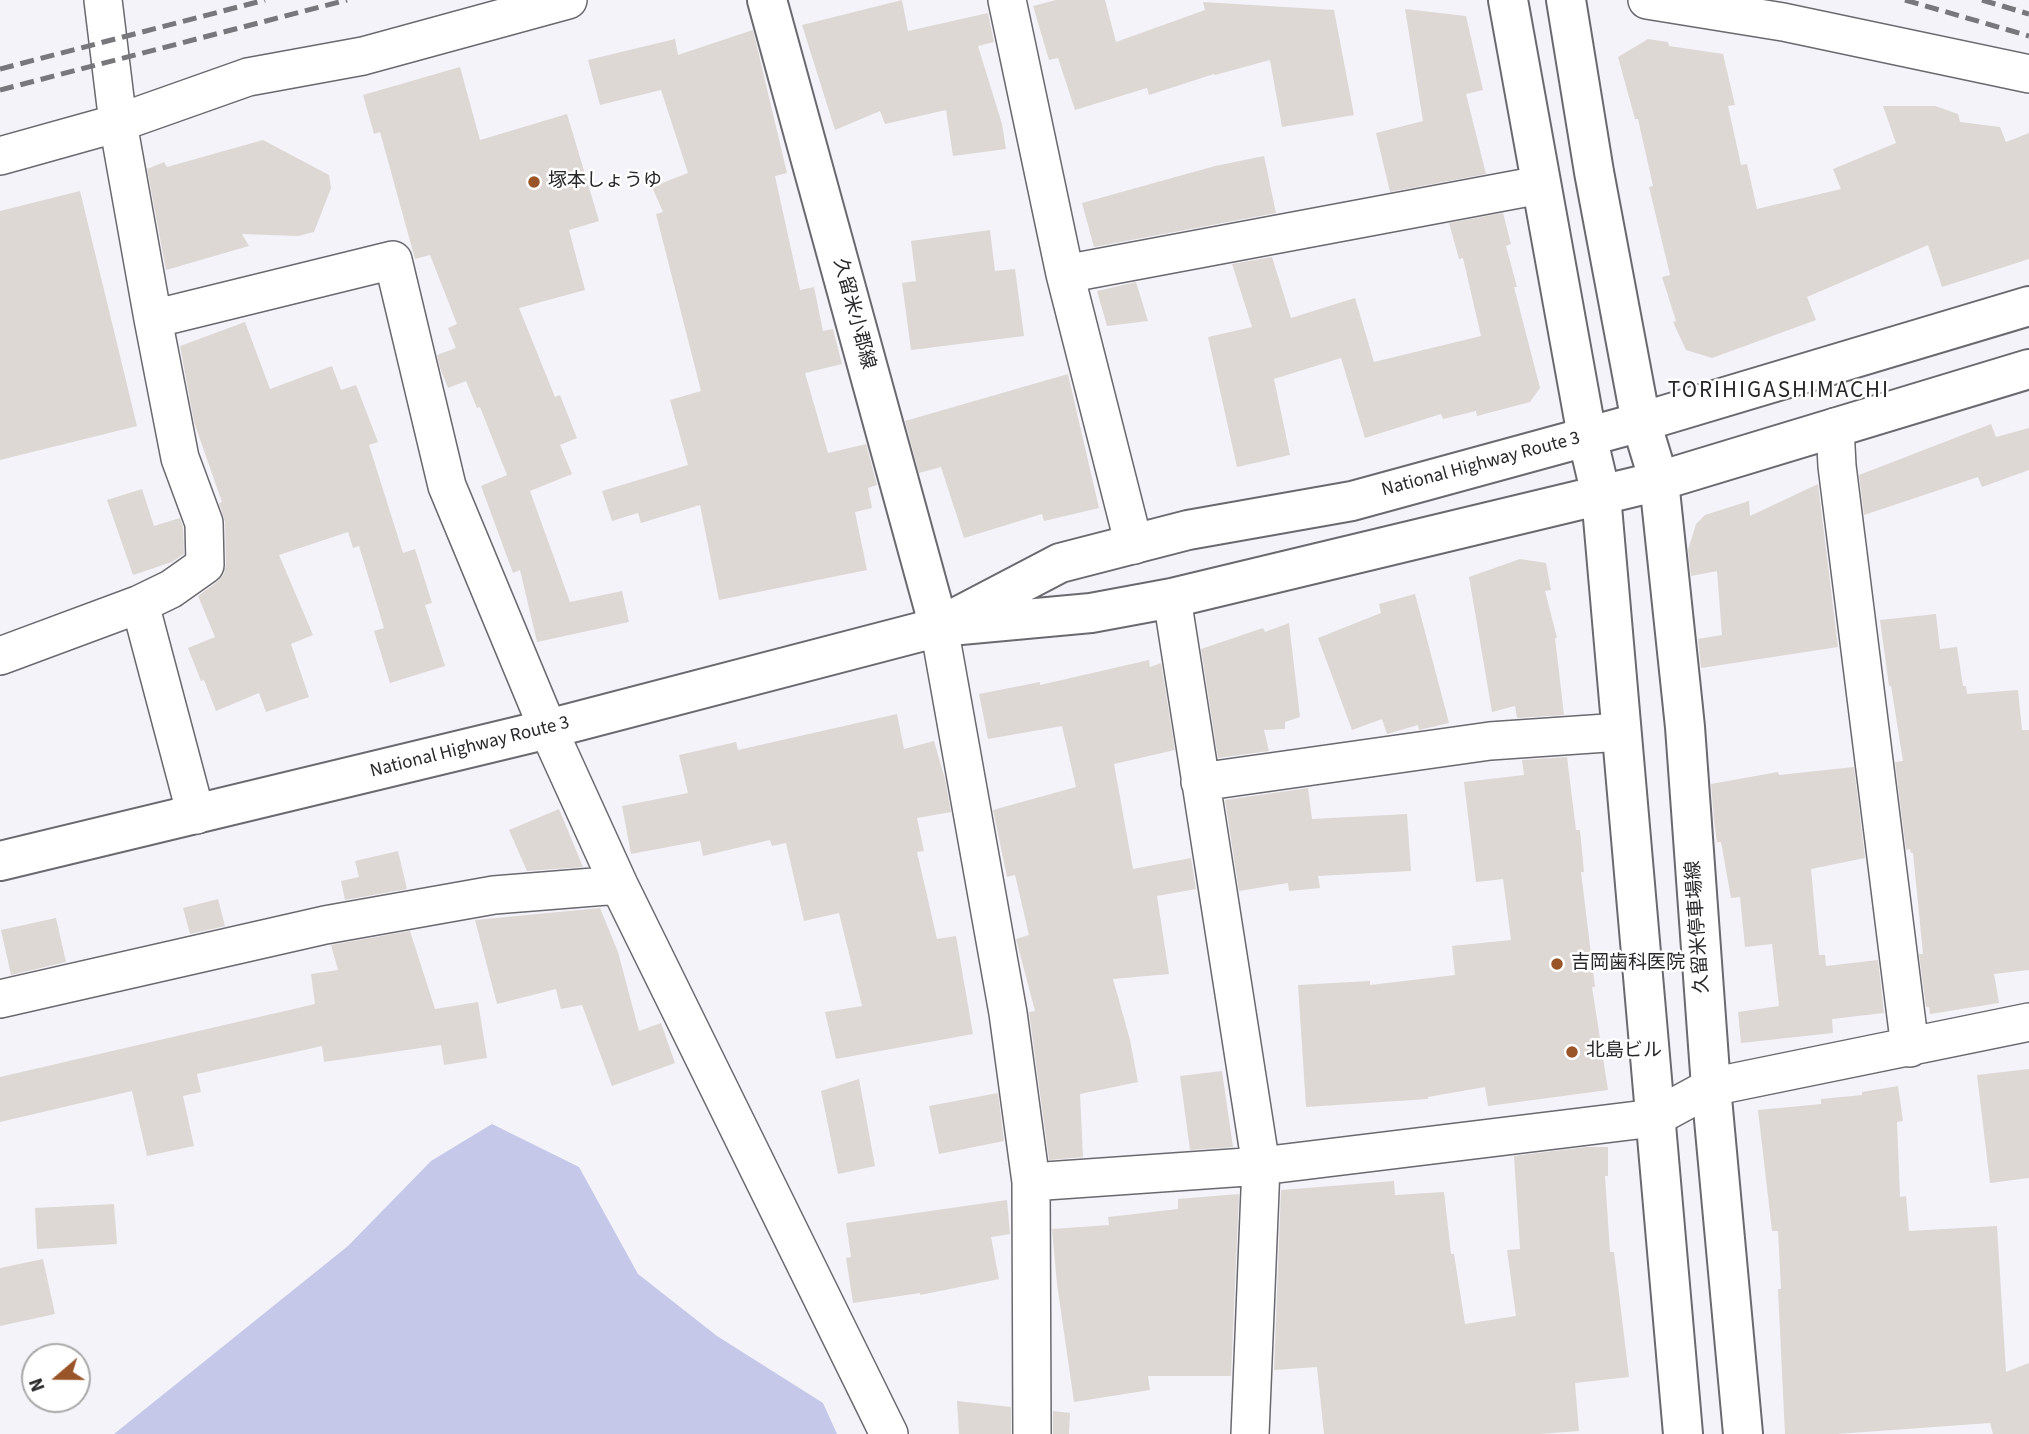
<!DOCTYPE html>
<meta charset="utf-8">
<style>
body{margin:0}
#map{position:relative;width:2029px;height:1434px;overflow:hidden;background:#f3f3f9;font-family:"Source Sans 3",sans-serif}
canvas{display:block}
.north{position:absolute;left:21px;top:1343px;width:70px;height:70px;box-sizing:border-box;background:#fff;border:2px solid #a9a9aa;border-radius:50%;rotate:250deg;font-size:19px;font-weight:700;line-height:28px;text-align:center;color:#28282a}
.north::after{content:'';display:block;margin:auto;width:24px;height:32px;background:#995428;clip-path:polygon(50% 0,100% 100%,50% 72%,0 100%)}
</style>
<div id="map">
<canvas width="2029" height="1434"></canvas>
<div class="north">N</div>
</div>
<script>
const g = document.querySelector('canvas').getContext('2d');
g.lineJoin = 'round';
function paint(path, color) { g.fillStyle = color; g.fill(path, 'evenodd'); }
function trace(path, color, width, dash) { g.strokeStyle = color; g.lineWidth = width; g.lineCap = dash ? 'butt' : 'round'; g.setLineDash(dash || []); g.stroke(path); }
function write(font, color, halo, rows, align = 'center') {
  g.font = font + ' "Source Sans 3","Noto Sans JP",sans-serif'; g.lineWidth = 5; g.setLineDash([]); g.textBaseline = 'middle'; g.strokeStyle = halo; g.fillStyle = color; for (const [text, x, y, turn = 0] of rows) {
    g.save(); g.translate(x, y); g.rotate((+turn || 0) * Math.PI / 180); g.textAlign = isNaN(turn) ? turn : align; if (halo) g.strokeText(text, 0, 0); g.fillText(text, 0, 0); g.restore();
  }
}
const green = new Path2D(`
 M492,1124L579,1167L638,1274L717,1336L823,1403L837,1434H114L348,1246L431,1161Z`);
const building = new Path2D(`
 M902,0L908,31L988,13L994,42L978,46L1002,124L1006,149L953,156L946,110L885,124L880,111L835,130L802,25Z
 M1056,0H1105L1116,42L1205,10L1203,2L1334,10L1354,115L1282,127L1270,60L1215,75L1214,74L1149,95L1147,88L1075,110L1058,58L1049,60L1033,6Z
 M1405,9L1466,16L1483,90L1466,94L1486,174L1390,192L1376,133L1423,121Z
 M753,30L787,173L775,176L800,290L814,287L823,331L833,329L842,364L805,373L828,453L866,444L877,485L868,488L872,508L855,512L867,570L719,600L700,505L641,523L638,513L612,521L602,491L688,465L670,400L701,391L656,214L663,212L652,187L688,173L661,90L600,105L588,60L675,39L678,55Z
 M1648,39L1668,42L1669,46L1723,54L1735,105L1728,106L1741,165L1747,164L1757,209L1841,189L1833,169L1896,143L1883,106H1935L1958,114L1960,122L2000,127L2006,142L2029,133V259L1942,287L1928,245L1807,297L1816,320L1712,358L1686,350L1673,322L1676,321L1662,277L1670,275L1649,187L1653,186L1638,119H1635L1618,57Z
 M460,67L480,140L567,114L599,221L569,230L585,290L519,308L555,397L560,395L577,438L560,445L572,474L530,491L570,602L622,591L629,622L537,642L520,570L513,573L481,486L507,475L480,407L477,408L466,381L448,388L440,368L437,355L456,348L448,328L457,324L430,255L415,259L380,132L374,134L363,95Z
 M263,140L329,175L331,188L314,232L298,236L242,234L249,246L166,270L147,169L164,162L167,167Z
 M1264,156L1276,213L1094,247L1082,203L1215,166Z
 M80,191L137,426L0,460V211Z
 M1503,213L1511,244L1506,246L1517,287H1514L1540,388L1530,402L1477,416L1476,411L1443,419L1441,414L1365,438L1341,358L1274,379L1290,455L1237,467L1208,337L1252,327L1232,264L1272,257L1291,318L1355,298L1374,362L1481,336L1463,258L1459,259L1449,223Z
 M990,230L995,271L1015,269L1024,336L911,350L902,283L916,281L911,241Z
 M1136,282L1148,321L1107,326L1097,291Z
 M245,322L270,389L332,366L341,390L356,385L378,442L369,445L403,553L415,549L432,603L425,605L445,666L390,683L374,631L384,628L359,546L353,548L348,532L279,555L313,635L291,644L309,697L266,712L259,693L216,711L204,680L201,681L188,648L215,637L198,596L217,582L224,574L226,564L225,522L219,503L222,502L194,422L180,346Z
 M1068,374L1099,508L1044,521L1042,514L964,538L941,467L919,473L905,421Z
 M1991,424L1996,437L2029,428V470L1982,487L1978,477L1864,515L1859,475Z
 M1818,484L1838,647L1701,668L1698,639L1722,635L1717,571L1691,576L1688,550L1696,524L1705,515L1749,501L1750,516Z
 M142,489L154,526L180,518L183,527L184,554L172,562L133,575L107,500Z
 M1520,559L1546,563L1551,590L1545,591L1557,638H1555L1564,715L1517,718L1515,706L1492,712L1469,577Z
 M1415,594L1449,723L1419,730L1418,725L1387,734L1382,719L1352,730L1318,638L1381,613L1379,604Z
 M1936,614L1940,649L1957,647L1963,686H1966L1967,694L2018,690L2022,730H2029V970L1994,974L1999,1003L1930,1014L1929,1007H1926L1919,954H1923L1913,853H1911L1910,849L1906,850L1895,762L1903,761L1891,686H1889L1880,620Z
 M1289,623L1300,717L1285,722V729L1264,730L1269,751L1218,758L1201,649L1263,628L1265,632Z
 M1149,660L1150,667L1161,663L1175,750L1114,764L1133,869L1191,858L1196,889L1157,896L1169,974L1113,979L1130,1040L1138,1082L1080,1094L1083,1157L1049,1160L1029,1012L1035,1011L1016,939L1029,935L1015,875L1007,877L993,810L1076,787L1062,726L988,739L979,694L1040,682V685Z
 M897,714L904,749L934,741L945,779L951,812L917,818L924,851L917,852L937,939L956,936L973,1034L836,1059L825,1012L862,1006L839,913L804,921L786,843L772,846L770,840L703,856L700,841L631,854L622,806L688,793L679,755L736,742L738,750Z
 M1567,757L1576,830H1580L1584,872H1581L1595,987H1592L1608,1090L1488,1106L1485,1087L1428,1097V1099L1306,1107L1298,985L1370,981V985L1455,975L1452,946L1511,940L1503,879L1476,882L1464,782L1524,775L1522,760Z
 M1854,767L1865,858L1811,869L1819,955H1825L1826,966L1878,960L1884,1013L1832,1019L1833,1033L1741,1043L1738,1012L1779,1006L1772,944L1745,947L1740,897L1731,898L1721,842H1717L1714,821L1711,784L1778,772L1779,775Z
 M1308,788L1312,819L1407,814L1411,871L1318,876L1320,888L1289,891L1288,883L1239,891L1225,800Z
 M559,809L583,867L527,871L509,830Z
 M398,851L407,889L345,900L341,881L359,877L355,861Z
 M218,899L225,926L190,934L183,908Z
 M600,908L618,952L639,1031L661,1023L675,1063L612,1086L582,1005L561,1009L556,989L497,1004L475,920Z
 M56,918L66,962L11,975L1,930Z
 M410,931L435,1009L478,1002L487,1058L444,1065L441,1045L324,1062L322,1046L197,1074L201,1092L183,1096L194,1146L147,1156L132,1091L0,1122V1077L315,1004L311,974L338,970L331,945Z
 M2029,1069V1178L1990,1183L1977,1075Z
 M1222,1071L1233,1147L1190,1150L1180,1076Z
 M859,1079L875,1166L838,1174L821,1091Z
 M1898,1086L1903,1121L1897,1122L1900,1197L1906,1196L1909,1231L1997,1226L2006,1372L2029,1363V1434H1993L1990,1423L1837,1434H1785L1778,1289H1781L1778,1231H1772L1758,1110L1821,1104V1099L1862,1095V1092Z
 M998,1093L1004,1141L939,1154L929,1106Z
 M1586,1147H1608V1176H1605L1610,1252H1614L1629,1377L1575,1383L1579,1431L1540,1434H1324L1317,1367L1274,1370L1281,1190L1394,1181L1395,1195L1444,1192L1451,1254H1454L1465,1324L1516,1316L1507,1250L1520,1249L1514,1156Z
 M1239,1194L1231,1376H1148L1150,1390L1074,1402L1057,1284L1052,1229L1109,1225L1108,1217L1178,1209V1199Z
 M1007,1200L1010,1234L991,1237L999,1279L920,1295V1293L853,1303L846,1258L851,1257L846,1223Z
 M114,1204L117,1244L37,1249L35,1208Z
 M43,1259L55,1314L0,1326V1268Z
 M957,1401L1011,1407V1434H959Z
 M1053,1411L1070,1413L1069,1434H1053Z`);
const street = new Path2D(`
 M103,0L118,123L153,319L180,458L204,523L205,565L171,589L140,604L196,815
 M1007,0L1065,274L1134,545
 M1647,0L1783,22L2029,74
 M0,156L118,123L248,77L363,56L568,0
 M1065,274L1540,185
 M153,319L393,260L447,486L548,729L619,885L889,1434
 M1835,427L1837,466L1910,1048
 M1172,598L1261,1166L1250,1434
 M939,627L1008,1013L1031,1182L1032,1434
 M0,656L140,604
 M1200,782L1490,741L1621,732
 M0,999L325,925L494,895L619,885
 M1031,1182L1261,1166L1654,1118L1711,1087L2029,1022`);
const secondary = new Path2D(`
 M1508,0L1587,436
 M1566,0L1594,172L1641,422`);
const primary = new Path2D(`
 M767,0L939,627
 M1641,422L1659,481L1685,727L1711,1087L1743,1434
 M1587,436L1601,495L1683,1434`);
const highway = new Path2D(`
 M953,619L1060,563L1188,530L1352,501L1641,422L2029,306
 M0,861L548,729L939,627L1091,613L1172,598L1659,481L2029,369`);
const rail = new Path2D(`
 M1905,0L2029,36
 M1982,0L2029,14
 M0,69L265,0
 M0,90L347,0`);
const markers = [
 [534,182,7,"#995428"],
 [1557,964,7,"#995428"],
 [1572,1052,7,"#995428"]
];
const poiNames = [
 ["塚本しょうゆ",548,182],
 ["吉岡歯科医院",1571,964],
 ["北島ビル",1586,1052]
];
const streetNames = [
 ["久留米小郡線",853,314,75],
 ["National Highway Route 3",1481,465,-15],
 ["National Highway Route 3",470,748,-14],
 ["久留米停車場線",1699,927,-94]
];
const quarterNames = [
 ["TORIHIGASHIMACHI",1779,392]
];
paint(green, '#c5c8e9');
paint(building, '#ded8d5');
trace(street, '#69696f', 40);
trace(secondary, '#69696f', 42);
trace(primary, '#69696f', 42);
trace(highway, '#69696f', 42);
trace(street, '#fff', 37);
trace(secondary, '#fff', 38);
trace(primary, '#fff', 38);
trace(highway, '#fff', 38);
trace(rail, '#78787c', 5, [14, 7]);
for (const [x, y, r, color] of markers) { const dot = new Path2D(); dot.arc(x, y, r, 0, 2 * Math.PI); g.fillStyle = color; g.fill(dot); trace(dot, '#fff', 2.5); }
write('19px', '#28282a', '#fff', poiNames, 'left');
write('19px', '#28282a', '#fff', streetNames);
g.letterSpacing = '2px';
write('23px', '#28282a', '#fff', quarterNames);
g.letterSpacing = '0px';
</script>
